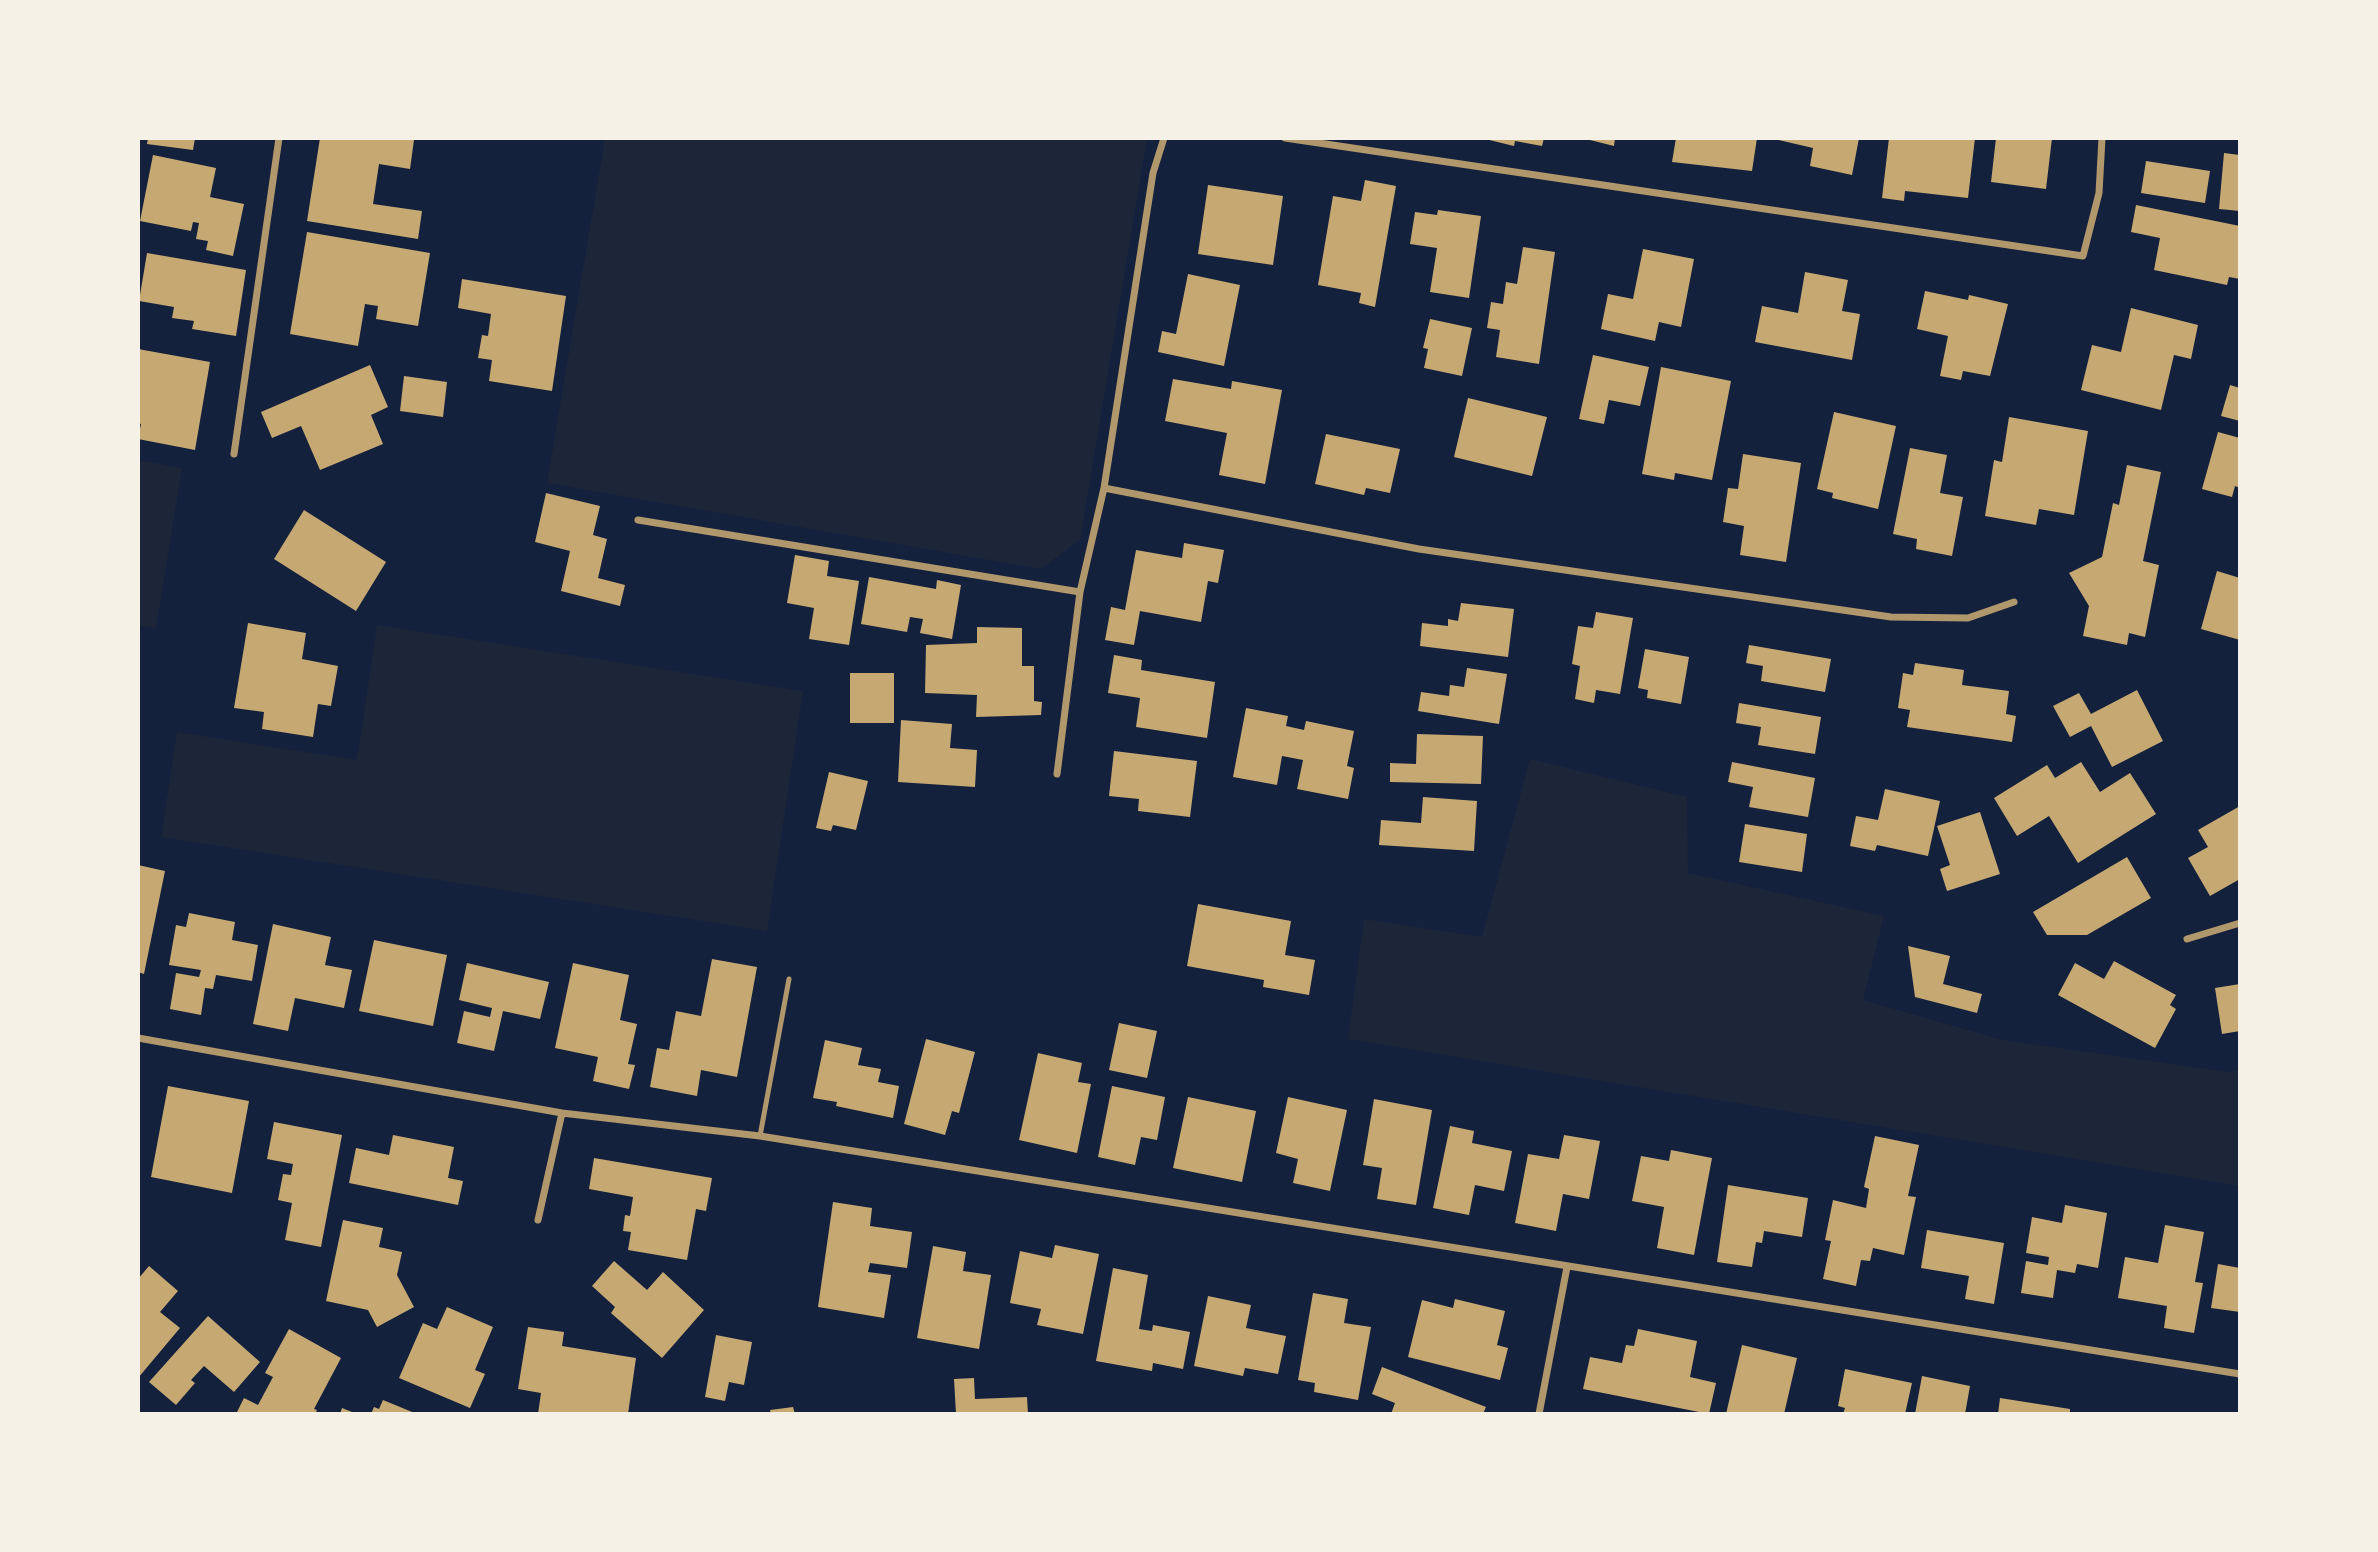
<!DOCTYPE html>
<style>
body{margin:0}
#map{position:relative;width:2378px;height:1552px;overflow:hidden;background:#14213d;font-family:Raleway,sans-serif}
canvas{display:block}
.frame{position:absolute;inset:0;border:140px solid #f6f1e7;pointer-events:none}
</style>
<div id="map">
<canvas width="2378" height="1552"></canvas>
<div class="frame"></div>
</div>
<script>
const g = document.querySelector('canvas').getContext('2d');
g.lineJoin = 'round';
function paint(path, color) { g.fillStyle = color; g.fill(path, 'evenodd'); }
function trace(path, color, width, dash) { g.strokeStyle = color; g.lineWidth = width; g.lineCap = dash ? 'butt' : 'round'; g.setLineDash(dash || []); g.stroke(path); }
const green = new Path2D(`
 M605,138H1147L1080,540L1041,569L547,483Z
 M138,460L182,468L156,628L138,625Z
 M377,625L803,691L767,931L161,837L177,732L357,760Z
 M1530,759L1687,797L1688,873L1884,916L1863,1000L2003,1040L2228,1072L2240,1070V1186L1348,1039L1364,919L1482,937Z`);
const building = new Path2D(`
 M148,138H195L193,150L147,144Z
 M320,138L414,140L410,169L379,164L373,204L422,211L418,239L307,221Z
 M1481,138H1544L1542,146L1515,141L1514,146Z
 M1582,138H1615L1614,146Z
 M1676,138H1757L1752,171L1672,162Z
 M1770,138H1859L1852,175L1810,166L1813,148Z
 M1889,138H1975L1968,198L1905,191L1904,201L1882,198Z
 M1996,138H2052L2046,189L1991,182Z
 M2224,153L2240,155V211L2219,209Z
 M153,155L216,168L210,197L244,204L233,256L206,250L208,241L196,239L199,223L193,222L191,231L140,221Z
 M2146,161L2210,171L2205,203L2141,193Z
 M1365,180L1396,186L1375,307L1359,303L1361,293L1318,285L1333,196L1361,201Z
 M1208,185L1283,196L1273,265L1198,254Z
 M2136,205L2240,226V279L2229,277L2227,285L2154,270L2160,238L2131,232Z
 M1438,210L1481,216L1469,298L1430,292L1437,248L1410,244L1415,212L1437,215Z
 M307,232L430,253L418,326L376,319L378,306L365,304L358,346L290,334Z
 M1523,247L1555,252L1539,364L1496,357L1500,330L1487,328L1491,302L1503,304L1506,282L1517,284Z
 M1643,249L1694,259L1681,327L1659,322L1655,341L1601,329L1608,294L1633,299Z
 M147,253L246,270L236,336L192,329L194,321L172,318L174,307L139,301Z
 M1805,272L1848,280L1842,311L1860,314L1852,360L1755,342L1762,306L1798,313Z
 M1188,274L1240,285L1224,366L1158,352L1162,331L1176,334Z
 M462,279L566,296L552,391L489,381L492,360L478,358L482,335L488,336L491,314L458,308Z
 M1925,291L1968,300L1969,295L2008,304L1990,376L1963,371L1961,380L1940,376L1948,336L1917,329Z
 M2131,308L2198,325L2191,359L2174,355L2161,410L2081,390L2092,345L2121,352Z
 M1430,319L1472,328L1462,376L1424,368L1428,349L1423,348Z
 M138,349L210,362L195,450L138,439L141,424L138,423Z
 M1593,355L1649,367L1640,406L1609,400L1604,424L1579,419Z
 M370,365L388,407L371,415L383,444L320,470L301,426L272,438L261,412Z
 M1661,367L1731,381L1712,480L1675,473L1674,480L1642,474Z
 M404,376L447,382L443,417L400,411Z
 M1173,379L1231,389L1232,381L1282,390L1265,484L1219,475L1227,433L1165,421Z
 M2230,385L2240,388V421L2221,416Z
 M1468,398L1547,417L1532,476L1454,457Z
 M1834,412L1896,426L1878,509L1832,498L1833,493L1817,489Z
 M2009,417L2088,431L2074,515L2039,509L2036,525L1985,516L1994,460L2002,462Z
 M2218,432L2240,438V488L2235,486L2232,497L2202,489Z
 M1326,434L1400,449L1390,493L1366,488L1364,495L1315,484Z
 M1910,448L1947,455L1940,493L1963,497L1952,556L1916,549L1917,539L1893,534Z
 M1743,454L1801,463L1786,562L1740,555L1744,526L1723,522L1728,488L1738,489Z
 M2127,465L2161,472L2143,561L2159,565L2145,637L2129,633L2127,645L2083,636L2089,606L2069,573L2102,557L2113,503L2119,505Z
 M546,493L600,506L593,535L607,539L598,578L625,585L620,606L561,591L570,551L535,542Z
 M304,510L386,562L356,611L274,559Z
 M1184,543L1224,550L1218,583L1208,581L1201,622L1140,611L1134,645L1105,640L1111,607L1125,610L1136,550L1182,558Z
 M795,555L829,561L827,576L859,581L849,645L809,639L814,608L787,603Z
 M2217,571L2240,578V640L2201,629Z
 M869,577L936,589L937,580L961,585L952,639L920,633L923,619L910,617L907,632L861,624Z
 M1461,603L1514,609L1508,657L1420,646L1422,623L1448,626V619L1458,621Z
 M1596,612L1633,618L1620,694L1596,690L1594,703L1575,699L1580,666L1572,664L1578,626L1593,628Z
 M248,623L306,633L302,659L338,666L331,706L318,704L313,737L262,729L264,712L234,708Z
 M977,627L1022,628V666H1034V701L1042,702L1041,715L976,717L977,695L925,693L926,645L977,643Z
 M1749,645L1831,659L1825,692L1761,681L1763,666L1746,663Z
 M1645,649L1689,657L1681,704L1647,698L1648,690L1638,688Z
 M1114,655L1142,660L1141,670L1215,682L1207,738L1136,727L1140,698L1108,693Z
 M1915,663L1964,670L1962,685L2009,691L2006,714L2016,716L2012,742L1907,727L1910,710L1898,708L1903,673L1913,675Z
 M1467,668L1507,674L1499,724L1418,711L1421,692L1449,696L1450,685L1464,687Z
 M850,673H894V723H850Z
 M2137,690L2163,741L2112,767L2091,726L2070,737L2053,706L2079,693L2091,714Z
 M1739,703L1821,717L1815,754L1758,745L1761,727L1736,723Z
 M1246,708L1288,716L1286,726L1304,730L1306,721L1354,731L1347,766L1354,768L1348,799L1297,789L1303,760L1282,756L1277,785L1233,777Z
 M901,720L952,724L950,748L977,750L975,787L898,782Z
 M1417,734L1483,736L1481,784L1390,782V763L1416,764Z
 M1114,751L1197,761L1190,817L1138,811L1139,799L1109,796Z
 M1732,762L1815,778L1808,817L1749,807L1753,787L1728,782Z
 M2081,762L2100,792L2130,773L2156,814L2078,863L2049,816L2017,836L1994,798L2047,765L2055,778Z
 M829,772L868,781L856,830L833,825L831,831L816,828Z
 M1885,789L1940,801L1928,856L1877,845L1875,851L1850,846L1856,816L1878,820Z
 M1423,797L1477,801L1474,851L1379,845L1381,820L1421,823Z
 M2240,806V879L2210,896L2188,858L2208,847L2198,830Z
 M1980,812L2000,874L1947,891L1940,869L1950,865L1937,826Z
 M1745,824L1807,834L1802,872L1739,862Z
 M2127,857L2151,898L2087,935H2047L2033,912Z
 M138,865L165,871L144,974L138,972Z
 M1198,904L1291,921L1285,955L1315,960L1309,995L1263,987L1264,980L1187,966Z
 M189,913L235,922L232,940L258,945L252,981L216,975L213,989L205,988L201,1015L170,1009L176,973L199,977L201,970L169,965L176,925L186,927Z
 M273,924L331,937L325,965L352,970L344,1008L295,998L288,1031L253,1024Z
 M374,940L447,955L433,1026L359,1011Z
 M1908,946L1950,956L1943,984L1982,994L1977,1013L1915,997Z
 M712,959L757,967L737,1077L701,1070L697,1096L650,1087L657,1048L669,1050L676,1011L701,1016Z
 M2114,961L2176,995L2170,1005L2176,1009L2155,1048L2058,995L2075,963L2104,979Z
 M467,963L549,982L540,1019L503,1011L494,1051L457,1043L464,1011L490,1017L492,1008L459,1000Z
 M573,963L629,975L620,1020L637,1024L628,1064L635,1065L629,1089L593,1081L598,1057L555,1048Z
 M2240,984V1031L2222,1034L2215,988Z
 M1119,1023L1157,1031L1147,1078L1109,1070Z
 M926,1039L975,1052L959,1113L952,1111L945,1135L904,1124Z
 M825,1040L862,1048L858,1065L881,1069L878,1082L899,1086L893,1118L836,1106L837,1102L813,1098Z
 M1038,1053L1082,1063L1078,1082L1091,1084L1077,1153L1019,1140Z
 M168,1086L249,1101L232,1193L151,1177Z
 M1112,1086L1165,1097L1157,1140L1141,1137L1135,1165L1098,1157Z
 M1188,1097L1256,1111L1242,1182L1173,1168Z
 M1288,1097L1347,1110L1330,1191L1293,1183L1298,1159L1276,1153Z
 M1374,1099L1432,1110L1416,1205L1377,1199L1382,1168L1363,1165Z
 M274,1122L342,1135L321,1247L285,1240L292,1203L278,1200L283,1174L291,1175L293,1164L267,1159Z
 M1450,1126L1474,1131L1472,1143L1512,1151L1504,1191L1475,1185L1469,1215L1433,1208Z
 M393,1135L454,1147L448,1178L463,1181L458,1205L349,1183L356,1148L389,1155Z
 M1564,1135L1600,1141L1589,1199L1563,1194L1556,1231L1515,1223L1528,1154L1559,1159Z
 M1875,1136L1919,1145L1908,1196L1916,1197L1904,1255L1873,1248L1870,1261L1861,1260L1856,1286L1823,1279L1831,1241L1825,1240L1833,1200L1866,1208L1869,1189L1864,1187Z
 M1671,1150L1712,1158L1694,1255L1657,1248L1664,1207L1632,1201L1641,1156L1669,1161Z
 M594,1158L712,1178L706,1211L696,1209L687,1260L628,1250L631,1232L623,1231L625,1215L630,1216L633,1197L589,1189Z
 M1728,1185L1808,1198L1802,1237L1764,1231L1762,1243L1756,1242L1752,1267L1717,1262Z
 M833,1202L872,1208L870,1226L912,1232L907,1268L870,1263L868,1272L891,1275L884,1318L818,1307Z
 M2065,1205L2107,1213L2098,1268L2077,1264L2075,1273L2057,1270L2053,1298L2021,1293L2026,1261L2048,1265L2049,1257L2026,1253L2032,1217L2062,1223Z
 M343,1220L383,1228L379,1247L402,1252L397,1275L414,1307L377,1327L368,1310L326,1301Z
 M2165,1225L2204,1232L2195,1282L2203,1283L2194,1333L2164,1328L2167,1306L2118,1298L2125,1257L2158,1263Z
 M1927,1230L2004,1243L1994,1304L1965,1299L1969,1276L1921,1268Z
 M1055,1245L1099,1254L1083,1334L1037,1325L1041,1309L1010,1303L1020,1251L1052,1258Z
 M933,1246L966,1252L963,1271L991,1275L979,1349L917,1338Z
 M614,1261L647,1290L663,1272L704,1310L662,1358L611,1313L615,1307L592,1286Z
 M2218,1264L2240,1268V1312L2211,1308Z
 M149,1266L178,1291L160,1312L180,1328L138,1378V1279Z
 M1113,1268L1148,1275L1139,1329L1152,1331L1153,1325L1190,1332L1183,1369L1153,1363L1152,1371L1096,1361Z
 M1313,1293L1348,1299L1344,1323L1371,1327L1358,1400L1314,1392L1315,1383L1298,1380Z
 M1208,1296L1251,1305L1246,1328L1286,1336L1278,1374L1245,1368L1243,1376L1194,1366Z
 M1455,1299L1505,1311L1497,1345L1508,1348L1500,1380L1408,1357L1422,1300L1453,1308Z
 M447,1307L493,1327L475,1370L485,1374L470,1408L399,1378L423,1323L437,1329Z
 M208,1316L260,1362L234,1392L204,1366L191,1380L195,1383L176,1405L149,1382Z
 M528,1327L564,1332L562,1346L636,1358L628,1414H538L541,1393L518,1389Z
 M289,1329L341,1358L314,1409L317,1410L315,1414H236L244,1398L258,1405L273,1377L265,1373Z
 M1638,1329L1697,1341L1690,1377L1716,1383L1709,1414L1583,1389L1590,1357L1622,1363L1626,1345L1634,1346Z
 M716,1335L752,1342L744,1385L729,1382L725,1401L705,1397Z
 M1742,1345L1797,1358L1784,1414H1726Z
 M1382,1367L1486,1407L1483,1414H1391L1395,1403L1372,1394Z
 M1845,1369L1912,1383L1905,1414H1843L1845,1408L1838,1406Z
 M1922,1376L1970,1386L1965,1414H1915Z
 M974,1378L975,1399L1027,1397L1028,1414H956L954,1379Z
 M2000,1398L2070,1409V1414H1998Z
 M383,1400L417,1414H371L374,1407L379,1409Z
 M793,1407L795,1414H771L770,1410Z
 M342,1408L357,1414H340Z`);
const service = new Path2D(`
 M760,1136L789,979`);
const minor = new Path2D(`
 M1285,138L2083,256L2099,193L2102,138
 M234,454L279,138
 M1104,488L1419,549L1891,617L1968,618L2014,602
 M638,520L1080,592
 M1057,774L1080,592L1104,488L1153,173L1164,138
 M2187,939L2240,923
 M138,1038L562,1113L760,1136L2240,1374
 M538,1220L562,1113
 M1539,1414L1567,1267`);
paint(green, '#1d2539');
paint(building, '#c6a872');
trace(service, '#b1986c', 5);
trace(minor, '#b1986c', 7);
</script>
